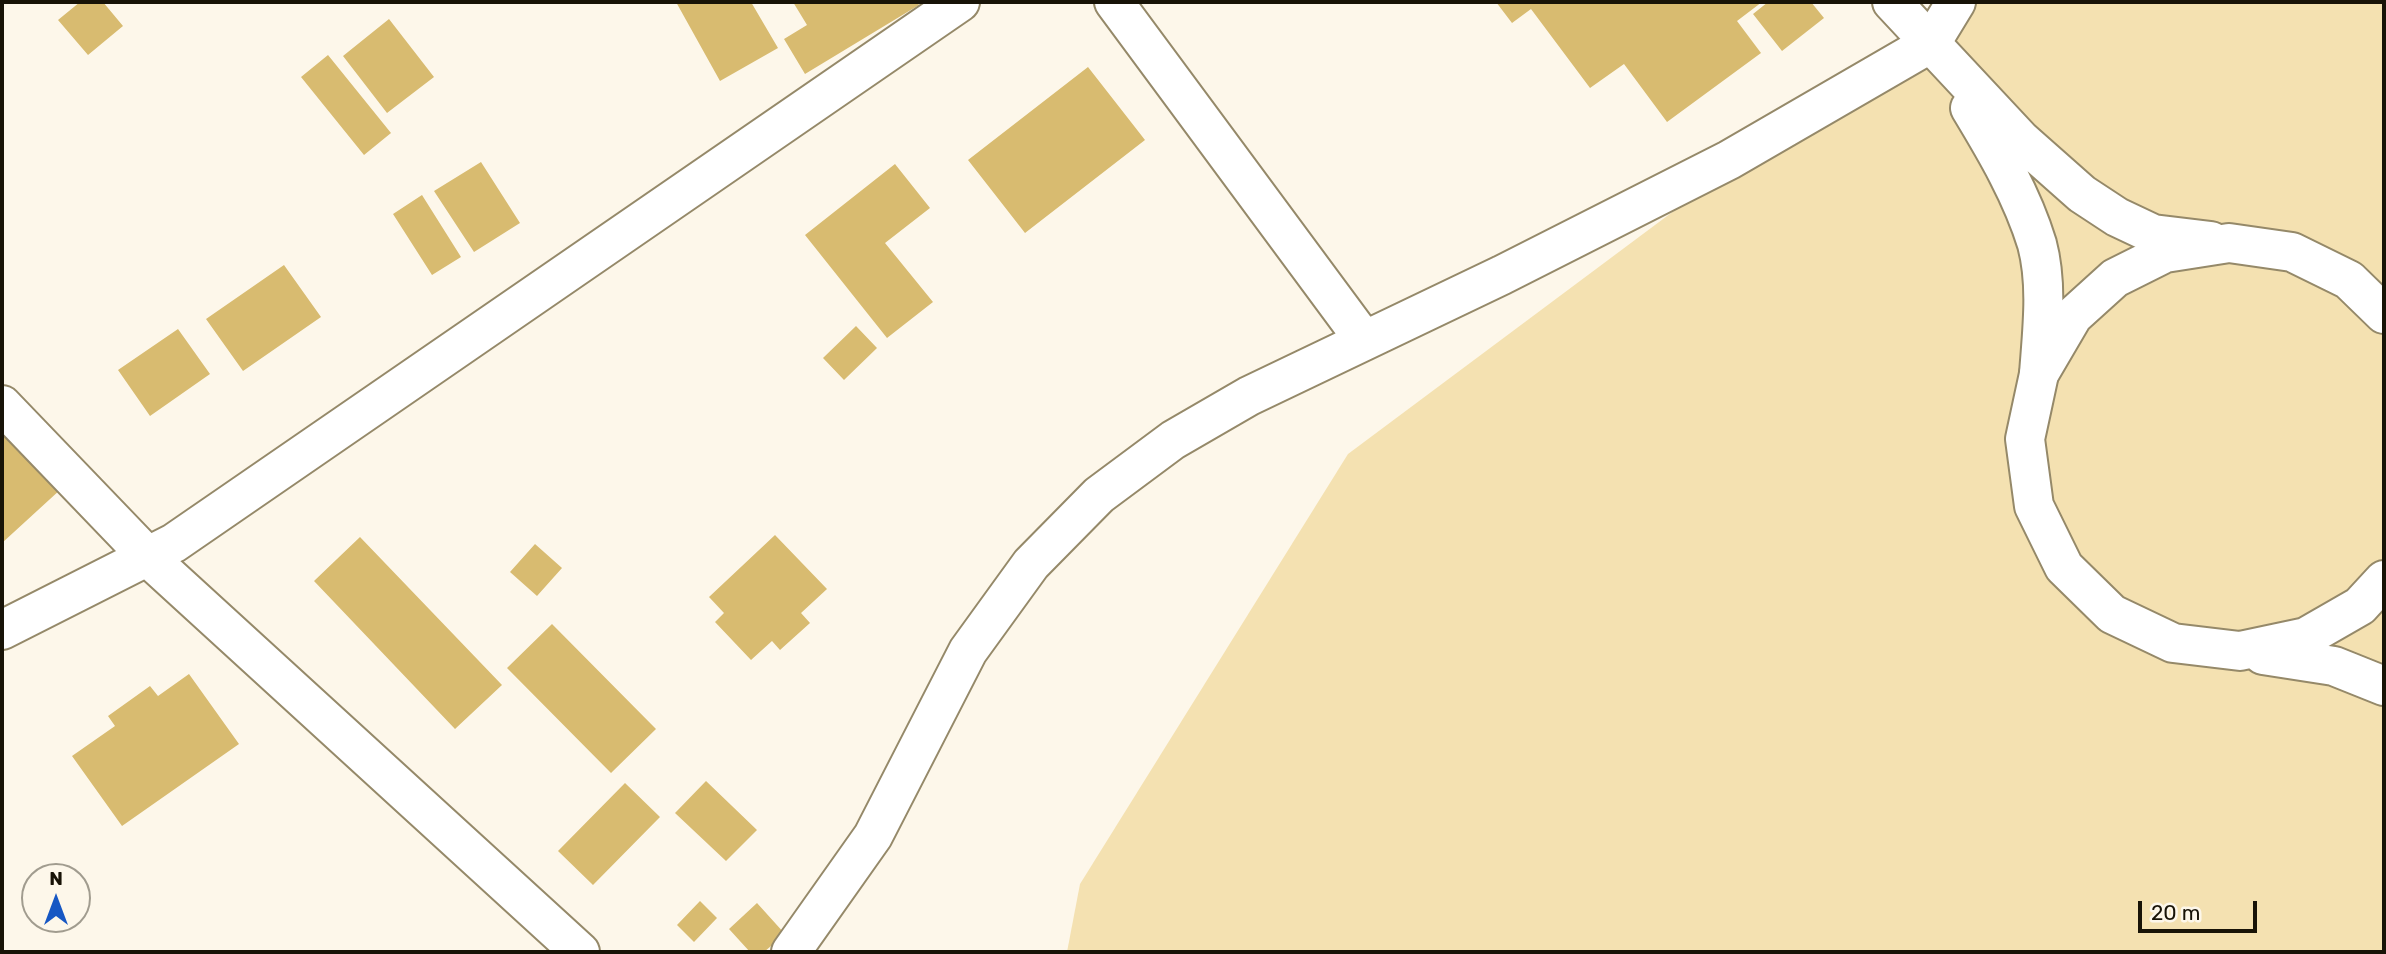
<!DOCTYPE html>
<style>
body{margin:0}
#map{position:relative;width:2386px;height:954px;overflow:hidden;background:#fdf7ea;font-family:Rubik,sans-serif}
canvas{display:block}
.frame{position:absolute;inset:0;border:4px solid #181307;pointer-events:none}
.north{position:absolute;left:21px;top:863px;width:70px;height:70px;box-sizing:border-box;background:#fdf7ea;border:2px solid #a19c8f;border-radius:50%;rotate:0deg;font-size:19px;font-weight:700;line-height:28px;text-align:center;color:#181307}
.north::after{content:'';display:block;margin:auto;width:24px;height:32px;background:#1757c3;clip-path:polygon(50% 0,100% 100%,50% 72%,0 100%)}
.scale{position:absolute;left:2138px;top:901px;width:119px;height:32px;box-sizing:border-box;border:4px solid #181307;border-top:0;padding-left:9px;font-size:21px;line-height:24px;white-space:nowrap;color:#181307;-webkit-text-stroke:5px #fdf7ea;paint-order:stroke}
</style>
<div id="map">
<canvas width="2386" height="954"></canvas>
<div class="frame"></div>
<div class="north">N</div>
<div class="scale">20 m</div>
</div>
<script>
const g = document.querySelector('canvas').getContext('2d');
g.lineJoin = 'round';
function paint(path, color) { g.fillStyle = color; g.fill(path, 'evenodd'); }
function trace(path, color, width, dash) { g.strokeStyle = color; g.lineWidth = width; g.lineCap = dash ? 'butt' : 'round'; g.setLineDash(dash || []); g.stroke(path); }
const green = new Path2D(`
 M1954,2H2384V952H1067L1080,884L1348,454Z`);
const building = new Path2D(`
 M80,2H103L123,26L88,55L58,20Z
 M676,2H751L778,48L720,81Z
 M793,2H917L919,5L805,74L784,39L807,25Z
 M1496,2H1762L1737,21L1761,53L1667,122L1624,64L1590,88L1531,9L1512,23Z
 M1768,2H1811L1824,18L1782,51L1753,14Z
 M389,19L434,77L387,113L343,56Z
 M328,55L391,133L364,155L301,77Z
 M1088,67L1145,140L1025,233L968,160Z
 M481,162L520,223L474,252L434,191Z
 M895,164L930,208L885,243L933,302L887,338L805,235Z
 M422,195L461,257L432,275L393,214Z
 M284,265L321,317L243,371L206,319Z
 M856,326L877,348L844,380L823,358Z
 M178,329L210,374L150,416L118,370Z
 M2,426L61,489L2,543Z
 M775,535L827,589L801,613L810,623L780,650L772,641L751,660L715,622L724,613L709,597Z
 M360,537L502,685L455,729L314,581Z
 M535,544L562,568L537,596L510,572Z
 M552,624L656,729L611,773L507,668Z
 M189,674L239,744L122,826L72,756L115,726L108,716L150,686L158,696Z
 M706,781L757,830L726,861L675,813Z
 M625,783L660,817L593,885L558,851Z
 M700,901L717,918L694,942L677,925Z
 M757,903L785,934L764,952H750L729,929Z`);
const minor = new Path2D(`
 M1114,2L1364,340
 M2,405L151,560L580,952
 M2,630L174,543L960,2
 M791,952L873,836L968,651L1031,564L1099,495L1173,440L1249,396L1502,275L1729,160L1931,43L1956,2`);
const tertiary = new Path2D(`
 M1892,2L2021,140L2082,194L2117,217L2153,234L2211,241
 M1970,108C1996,151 2022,195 2037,244C2048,285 2042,332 2039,374`);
const trunk = new Path2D(`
 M2384,314L2349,280L2292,252L2229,243L2165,253L2115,278L2073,316L2039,374L2025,439L2034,506L2064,567L2112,614L2173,643L2240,651L2306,637L2360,606L2384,580
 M2263,655L2334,666L2384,686`);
paint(green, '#f4e1b1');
paint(building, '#d8bb70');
trace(minor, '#958969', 42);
trace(tertiary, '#958969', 42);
trace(trunk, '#958969', 42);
trace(minor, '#fff', 38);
trace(tertiary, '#fff', 38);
trace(trunk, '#fff', 38);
</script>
